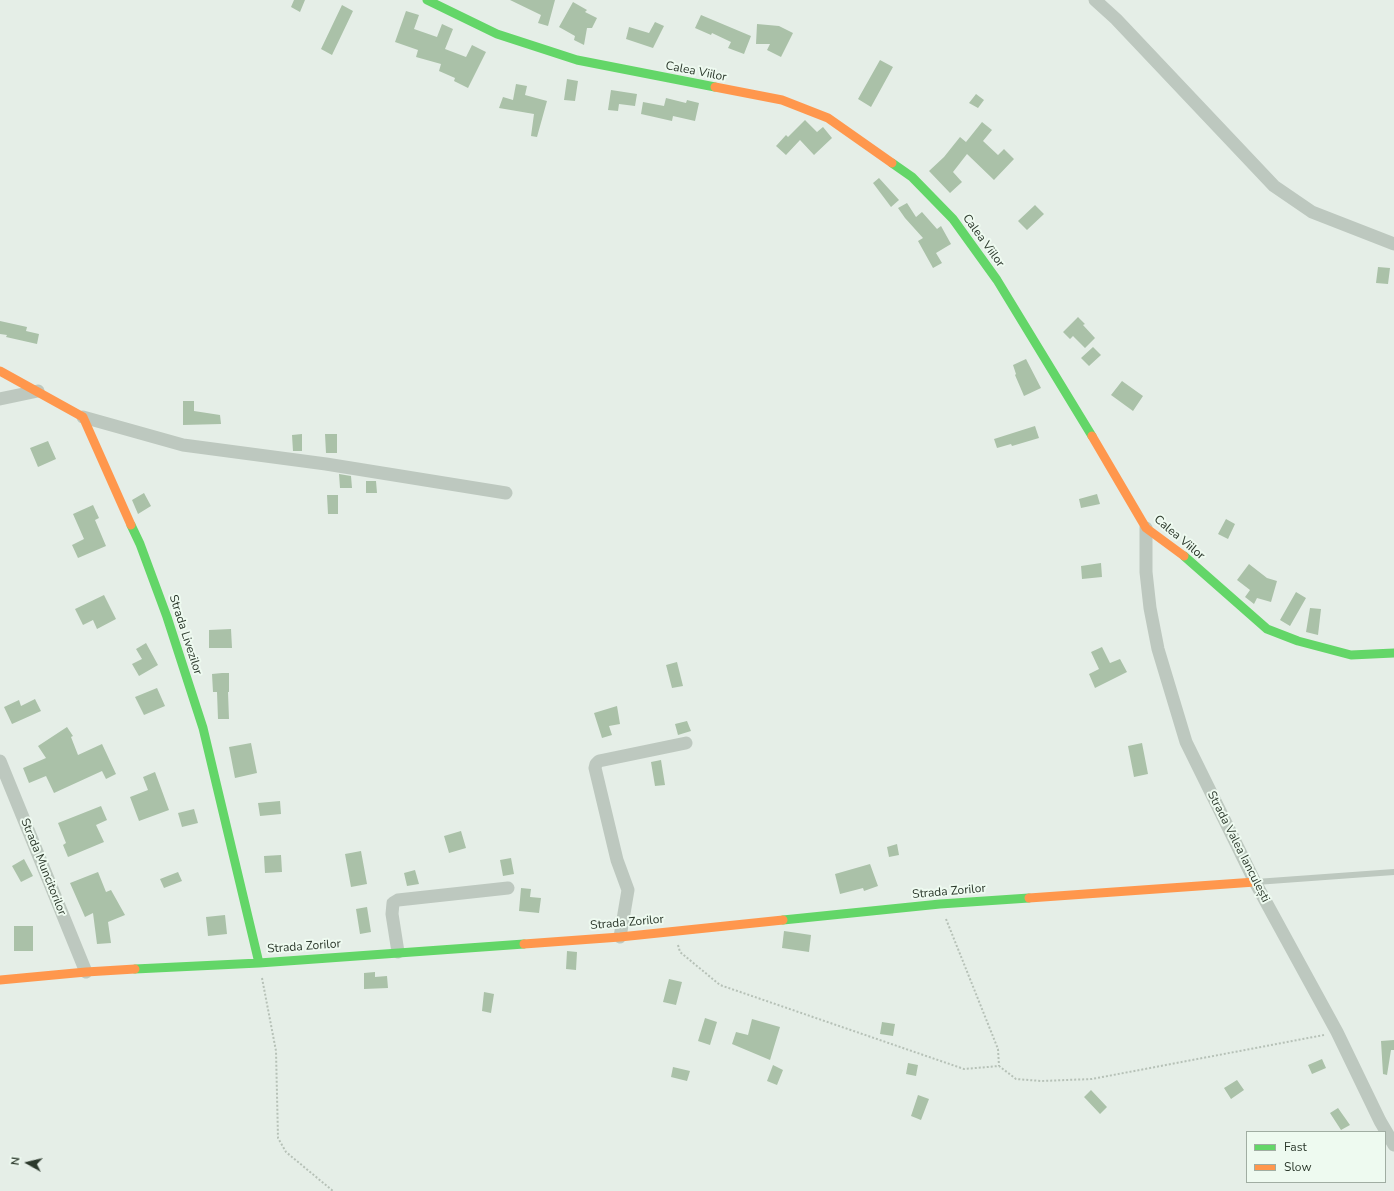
<!DOCTYPE html>
<meta charset="utf-8">
<style>
body{margin:0}
#map{position:relative;width:1394px;height:1191px;overflow:hidden;background:#e5eee7;font-family:"Nunito Sans",sans-serif}
canvas{display:block}
.legend{position:absolute;left:1246px;top:1131px;width:140px;height:52px;box-sizing:border-box;background:#eefaf0;border:1px solid #a0ada2;margin:0;padding:5px 7px;list-style:none;font-size:12px;color:#2c392c}
.legend li{display:flex;align-items:center;gap:8px;height:20px}
.legend b{width:20px;border:1px solid #a0ada2}
.north{position:absolute;left:8px;top:1143px;width:40px;height:40px;-webkit-text-stroke:3px #eefaf0;paint-order:stroke;rotate:278deg;font-size:11px;font-weight:700;line-height:16px;text-align:center;color:#2c392c}
.north::after{content:'';display:block;margin:auto;width:14px;height:18px;background:#2c392c;clip-path:polygon(50% 0,100% 100%,50% 72%,0 100%)}
</style>
<div id="map">
<canvas width="1394" height="1191"></canvas>
<ul class="legend">
<li><b style="height:5px;background:#63d668"></b>Fast</li>
<li><b style="height:5px;background:#ff974d"></b>Slow</li>
</ul>
<div class="north">N</div>
</div>
<script>
const g = document.querySelector('canvas').getContext('2d');
g.lineJoin = 'round';
function paint(path, color) { g.fillStyle = color; g.fill(path, 'evenodd'); }
function trace(path, color, width, dash) { g.strokeStyle = color; g.lineWidth = width; g.lineCap = dash ? 'butt' : 'round'; g.setLineDash(dash || []); g.stroke(path); }
function write(font, color, halo, rows, align = 'center') {
  g.font = font + ' "Nunito Sans",sans-serif'; g.lineWidth = 4; g.setLineDash([]); g.textBaseline = 'middle'; g.strokeStyle = halo; g.fillStyle = color; for (const [text, x, y, turn = 0] of rows) {
    g.save(); g.translate(x, y); g.rotate((+turn || 0) * Math.PI / 180); g.textAlign = isNaN(turn) ? turn : align; if (halo) g.strokeText(text, 0, 0); g.fillText(text, 0, 0); g.restore();
  }
}
const building = new Path2D(`
 M294,0H305L300,12L291,7Z
 M510,0H555L548,26L538,23L541,15Z
 M573,2L587,10L585,12L597,18L592,28H587L584,45L574,40L575,36L559,27Z
 M342,5L353,11L332,55L321,49Z
 M406,11L419,15L414,29L437,37L442,24L453,29L445,49L466,57L472,45L486,52L468,88L454,81L455,78L439,71L441,64L416,57L418,50L395,42Z
 M701,15L751,36L744,54L728,48L731,42L712,33L711,35L695,28Z
 M655,22L664,26L653,48L626,39L629,27L649,33Z
 M757,24L779,26L793,33L781,57L767,50L770,44H756Z
 M880,60L893,67L871,107L858,99Z
 M567,79L578,81L575,101L564,100Z
 M516,84L527,86L525,95L547,101L537,137L531,136L534,114L499,108L503,97L513,100Z
 M611,90L637,94L635,106L619,104L618,111L608,110Z
 M976,94L984,100L978,108L969,103Z
 M666,98L686,103L687,100L699,103L695,121L673,116L672,121L641,114L643,102L664,106Z
 M805,120L817,132L823,127L832,138L814,155L800,140L786,155L776,146L786,135L788,137Z
 M982,122L992,130L983,141L998,155L1004,149L1014,159L994,180L967,154L953,172L962,182L950,193L929,171L944,157L960,137L966,142Z
 M879,178L899,200L891,207L873,183Z
 M907,203L916,217L922,212L937,229L941,226L951,244L936,253L942,263L933,268L918,241L923,238L905,218L898,208Z
 M1035,205L1044,214L1027,230L1018,221Z
 M1378,267L1390,268L1388,284L1376,283Z
 M1078,317L1085,324L1083,325L1095,338L1085,348L1073,336L1070,339L1063,332Z
 M0,321L27,327L26,331L39,334L37,344L6,337L7,335L0,334Z
 M1093,347L1101,355L1089,366L1081,358Z
 M1026,359L1041,388L1024,396L1015,375L1016,374L1013,365Z
 M1122,381L1143,396L1133,411L1111,395Z
 M183,401H194V411L220,415L221,424L183,425Z
 M1035,426L1039,438L1012,446L1011,444L997,448L994,439Z
 M302,434V451H293L292,435Z
 M325,434H337V453H326Z
 M48,441L56,459L38,467L30,448Z
 M339,474L351,476L352,488H340Z
 M366,481H376L377,493H366Z
 M144,493L151,506L138,514L132,500Z
 M1097,494L1100,504L1081,508L1079,499Z
 M327,495H338V514H328Z
 M93,505L99,518L95,520L106,546L78,558L72,545L84,539L73,514Z
 M1226,519L1235,524L1228,539L1218,534Z
 M1101,563L1102,577L1082,579L1081,566Z
 M1249,564L1267,578L1277,581L1271,602L1257,598L1254,604L1245,597L1250,590L1237,580Z
 M1296,592L1306,598L1290,626L1280,620Z
 M104,595L116,619L97,629L93,620L83,625L75,609Z
 M1310,608L1321,609L1318,635L1306,632Z
 M231,629L232,648H209V630Z
 M146,643L158,665L139,676L132,664L142,659L136,649Z
 M1102,647L1110,663L1120,659L1127,672L1095,688L1089,674L1099,669L1091,652Z
 M677,662L683,686L672,688L666,665Z
 M222,673H229V692H228L229,719H218L217,692H213L212,674Z
 M157,688L165,706L144,715L135,697Z
 M35,699L41,711L12,724L4,707L19,700L21,706Z
 M617,706L620,724L609,726L612,735L602,738L594,713Z
 M687,721L691,731L678,735L675,724Z
 M67,727L73,736L71,737L78,755L102,744L116,774L106,779L102,771L54,793L46,776L29,783L23,768L46,758L38,746Z
 M251,743L257,773L235,778L229,747Z
 M1142,743L1148,774L1134,777L1128,746Z
 M661,760L665,785L655,786L651,762Z
 M155,772L169,810L139,821L130,797L148,790L143,777Z
 M280,801L281,814L260,816L258,803Z
 M101,806L107,820L96,825L104,842L68,857L63,845L66,843L58,823Z
 M194,809L198,823L182,827L178,813Z
 M461,831L466,848L449,853L444,836Z
 M897,844L899,855L889,857L887,847Z
 M361,851L367,884L351,887L345,854Z
 M281,855L282,872L265,873L264,856Z
 M511,858L514,874L503,876L500,860Z
 M24,859L33,876L21,882L12,866Z
 M870,864L878,886L864,891L863,888L840,894L835,874Z
 M415,870L419,884L407,886L404,873Z
 M98,872L106,892L111,890L125,915L108,922L111,943L97,944L93,913L85,917L70,883Z
 M178,872L182,881L164,888L160,879Z
 M521,888L531,889L530,897L541,898L539,913L519,911Z
 M367,907L371,932L360,934L356,909Z
 M225,915L227,934L208,936L206,917Z
 M14,926H33V951H14Z
 M784,931L811,935L809,952L782,948Z
 M567,951L577,952L576,970L566,969Z
 M375,972V977L387,976L388,988L364,989V973Z
 M669,979L682,982L676,1005L663,1002Z
 M484,992L494,994L491,1013L482,1011Z
 M705,1018L717,1022L710,1045L698,1041Z
 M752,1019L780,1027L770,1060L732,1044L736,1032L748,1035Z
 M882,1022L895,1024L893,1036L880,1034Z
 M1394,1040V1050H1391L1387,1075L1383,1074L1381,1041Z
 M1322,1059L1326,1068L1312,1074L1308,1065Z
 M908,1063L918,1065L916,1076L906,1074Z
 M773,1065L783,1070L777,1085L767,1081Z
 M673,1067L690,1071L687,1081L671,1077Z
 M1237,1080L1244,1090L1231,1099L1224,1088Z
 M1091,1090L1107,1107L1100,1114L1084,1097Z
 M918,1095L929,1099L921,1120L911,1116Z
 M1338,1108L1350,1125L1341,1130L1330,1113Z`);
const path = new Path2D(`
 M946,919L998,1049L999,1066
 M678,945L680,952L720,985L964,1069L999,1066L1016,1079L1041,1081L1092,1079L1324,1035
 M262,978L276,1051L278,1138L286,1152L333,1191`);
const lane = new Path2D(`
 M1256,882L1394,872`);
const street = new Path2D(`
 M1095,0L1116,19L1274,186L1312,212L1394,244
 M0,399L38,391
 M83,417L183,445L326,464L506,493
 M1146,528V572L1150,608L1158,649L1186,742L1255,882L1337,1032L1380,1121L1394,1145
 M0,761L86,972
 M620,937L628,890L617,860L595,768L596,764L599,761L686,743
 M398,952L392,914L393,903L398,900L508,888`);
const fast = new Path2D(`
 M427,0L497,34L577,60L715,87
 M892,163L912,177L953,219L997,280L1092,436
 M131,525L140,544L167,617L203,728L259,963
 M1184,556L1267,629L1298,641L1351,655L1394,653
 M783,920L940,904L1029,898
 M135,969L259,963L524,944`);
const slow = new Path2D(`
 M715,87L782,100L828,118L892,163
 M0,371L83,417L131,525
 M1092,436L1146,528L1184,556
 M1029,898L1255,882
 M524,944L620,937L783,920
 M0,980L86,972L135,969`);
const streetNames = [
 ["Calea Viilor",696,72,11],
 ["Calea Viilor",983,241,54],
 ["Calea Viilor",1179,538,40],
 ["Strada Livezilor",185,635,72],
 ["Strada Valea Ianculești",1238,847,63],
 ["Strada Muncitorilor",43,867,68],
 ["Strada Zorilor",949,892,-5],
 ["Strada Zorilor",627,923,-5],
 ["Strada Zorilor",304,947,-4]
];
paint(building, '#aac1a8');
trace(path, '#b6c1b7', 2, [2, 2]);
trace(lane, '#bdc8bf', 6);
trace(street, '#bdc8bf', 13);
trace(fast, '#63d668', 9);
trace(slow, '#ff974d', 9);
write('12px', '#2c392c', '#eefaf0', streetNames);
</script>
